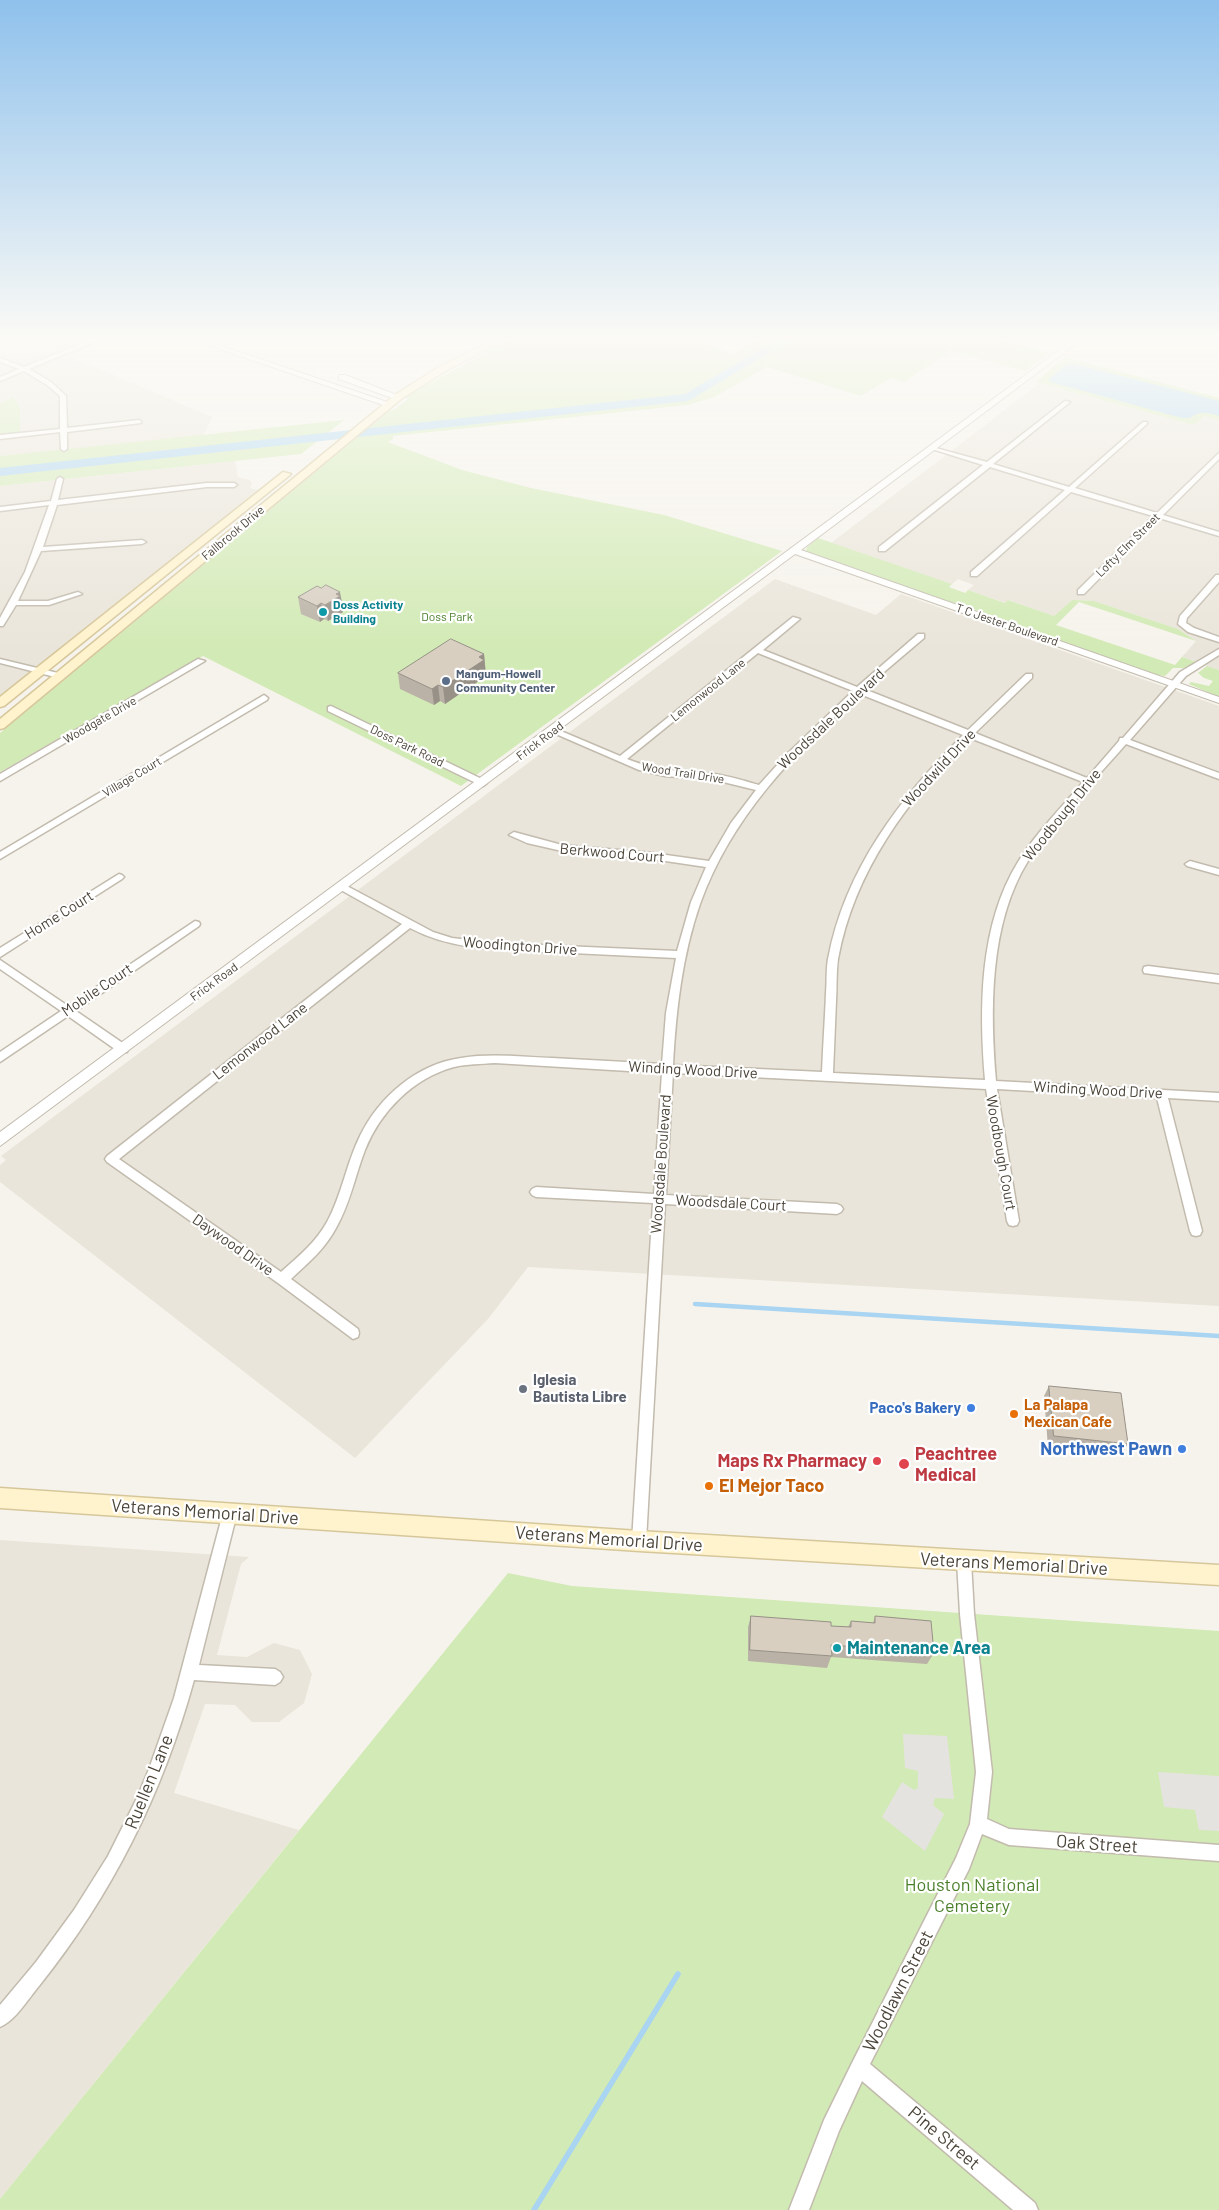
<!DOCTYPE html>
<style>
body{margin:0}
canvas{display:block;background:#f6f3ec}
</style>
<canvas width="1219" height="2210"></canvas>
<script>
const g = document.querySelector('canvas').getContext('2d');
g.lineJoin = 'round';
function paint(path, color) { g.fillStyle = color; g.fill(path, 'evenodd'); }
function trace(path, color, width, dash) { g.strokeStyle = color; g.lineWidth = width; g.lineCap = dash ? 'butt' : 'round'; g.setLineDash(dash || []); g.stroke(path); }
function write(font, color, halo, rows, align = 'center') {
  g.font = font + ' Barlow,sans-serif'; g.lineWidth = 4.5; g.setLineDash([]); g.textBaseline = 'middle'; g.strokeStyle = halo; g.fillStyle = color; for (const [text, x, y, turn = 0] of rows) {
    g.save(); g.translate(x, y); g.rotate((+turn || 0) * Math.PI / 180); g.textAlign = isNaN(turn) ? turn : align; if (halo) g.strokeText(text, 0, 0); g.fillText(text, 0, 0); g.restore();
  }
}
const residential = new Path2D(`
 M0,340H108L69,356L212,417L204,435L0,456Z
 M1040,383L1194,425L1204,416L1219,420V670L1182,657L1196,641L1178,629L1094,601L1072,600L1054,616L1009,600L1006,603L968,590L974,585L958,579L952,584L831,543Z
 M235,461L238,477L250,480L252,483L250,488L258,490L0,696V486Z
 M775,579L876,615L901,594L1219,706V1306L528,1267L488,1319L355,1458L0,1182V1165L6,1160L1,1156Z
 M0,1540L249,1557L241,1564L217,1655L247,1657L274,1643L300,1650L312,1674L304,1703L279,1722H252L235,1705L205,1704L174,1793L299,1830L0,2199Z`);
const green = new Path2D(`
 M510,340H699L732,355L757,340H1000L1049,353L1026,371L950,351L904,382L890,378L861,396L767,367L714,397L688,405L393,436V439L388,442L462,470L531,488L664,515L782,551L461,786L203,656L0,772V733L389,411L394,410L408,399L404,397Z
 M1065,357L1219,398V420L1204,416L1194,425L1036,382Z
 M13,397L20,408V432L0,434V404Z
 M344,420L301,454L0,486V456Z
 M818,538L952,584L949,587L965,593L968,590L1005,603L1008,600L1054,616L1072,600L1094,601L1178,629L1196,641L1079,602L1056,625L1175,665L1182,657L1196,662L1184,668H1173L1165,676L1153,674L992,618L964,604L948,602L808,554L806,551L807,547Z
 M1207,666L1219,670V697L1189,684L1191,682L1209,686L1213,681L1204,678L1198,673Z
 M508,1573L572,1586L1219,1631V2210H0V2199Z`);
const parking = new Path2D(`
 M903,1734L947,1736L954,1799L935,1798L933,1805L944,1814L925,1851L882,1817L902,1782L914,1790L918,1788V1771L905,1768Z
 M1158,1772L1219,1776V1831L1199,1830L1195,1810L1164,1807Z`);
const water = new Path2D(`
 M1067,364H1075L1219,401V416C1209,413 1199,410 1190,418H1182L1051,382L1049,379Z`);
const streamFar1 = new Path2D(`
 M695,1304L1219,1336`);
const stream = new Path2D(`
 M534,2210L678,1974`);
const river = new Path2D(`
 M776,340H791L688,401L0,476V468L685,394Z`);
const minor = new Path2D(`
 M90,340H99L29,369L51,382L66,396L67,428L139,420L141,421V423L67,432V449L64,451L61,449L60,432L0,439V435L60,429V396L47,385L24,371L0,381V377L19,369L0,362V358L24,367Z
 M1065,401L1070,402L993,464L1069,487L1143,422H1147V424L1075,488L1157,513L1219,453V459L1163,515L1219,532V536L1159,518L1084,594H1078V590L1153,516L1071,492L977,576H971V572L1065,490L990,467L885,551H879V547L983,465L932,449V447L987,462Z
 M60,477L63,479L58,500L207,483H234L237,485L234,487H207L57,505L43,547L142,540L146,542L142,544L41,551L18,601H48L78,592L82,594L49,605H16L3,626H0V618L25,572L49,505L0,511V507L51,501L57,479Z
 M1216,575H1219V582L1187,618L1186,623L1194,628L1219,637V642L1188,632L1178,624L1180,616Z
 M793,617L800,619L763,650L857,687L918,634H924V638L864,689L968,730L1026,674H1032V678L975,733L1087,778L1119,741L1120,738H1123L1180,672L1219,649V655L1186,676L1130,740L1219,773V779L1126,744C1094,781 1054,820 1028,861C989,924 990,1010 996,1081L1219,1093V1101L1168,1098L1202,1231L1200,1235L1196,1236L1192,1235L1190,1231L1157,1098L997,1089L1019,1221L1017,1225L1013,1226L1009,1225L1007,1221L986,1089L673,1073L666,1195L837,1204L841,1206L843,1209L841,1212L837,1214L665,1204L646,1541L644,1546L639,1548L634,1546L632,1541L653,1203L536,1197L532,1195L530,1192L532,1189L536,1187L654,1194L662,1073L495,1063C481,1064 467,1064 454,1067C413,1078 380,1112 365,1150C355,1176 350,1204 336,1228C325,1249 308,1263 291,1279L358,1329L359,1333L358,1337L353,1339L278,1283L107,1162L105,1159L107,1156L402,924L339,889L337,887L339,885H345L433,932L452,938L496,943L677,951L691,902L706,867L652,859L562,851L527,843L509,835L514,832L562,845L652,853L709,861L731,823L756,790L715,780L665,776L639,770L549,731L553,728L556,729L620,756ZM758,653L853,691L788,753L759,785C745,781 729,776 714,774C682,770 659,772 627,759ZM860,694L963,735C900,798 845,869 828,959C826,970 827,981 826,993C825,1019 823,1046 822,1072L673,1065C676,1011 682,956 700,904C730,819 794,752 860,694ZM970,738L1083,782C1061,808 1036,833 1018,862C979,925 979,1009 985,1080L833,1073C834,1049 835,1025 836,1001C837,987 836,973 838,959C854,871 908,799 970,738ZM410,928C453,951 503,950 551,952C592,954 634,956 676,958L666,1013L662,1064C626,1062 589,1060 552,1058C522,1057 491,1053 461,1058C417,1064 379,1097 360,1136C346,1164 342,1195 327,1222C316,1242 299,1256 281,1272L119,1159Z
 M0,659L62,674L63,676L59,678L0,663Z
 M198,659L205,661L0,781V774Z
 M264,695L268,698L267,700L0,859V852Z
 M331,706L486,781L487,783L483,786L480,785L328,711V707Z
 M1190,861L1219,869V875L1187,866L1185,864Z
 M119,874L122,875L124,877L122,879L0,957V948Z
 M195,921L199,922L200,924L199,926L76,1011L127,1046L128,1049L127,1052H119L68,1016L0,1062V1052L61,1011L0,969V960L68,1006Z
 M1148,966L1219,975V983L1144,973L1143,970L1144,967Z
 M230,1506L235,1508L237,1513L199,1665L275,1669L280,1672L283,1677L280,1682L275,1685L194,1680C163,1793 112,1895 39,1986C28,1999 16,2020 0,2027V2005L36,1962L74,1910L108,1856L137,1798L149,1769L174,1698L223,1513L225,1508Z
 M964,1554L969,1556L971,1561L974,1614L992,1772L987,1819L1009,1829L1219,1845V1861L1009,1845L982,1834L969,1869L870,2064L1035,2203L1038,2210H1013L862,2081L839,2131L809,2210H789L824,2120L853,2061L956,1858L970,1824L976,1772L960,1614L957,1561L959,1556Z`);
const tertiary = new Path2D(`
 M193,340H204L393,404L386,406Z
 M1073,340H1081L801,550L1219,697V703L795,554L0,1146V1132Z
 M339,375H345L402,397L395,399L339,379Z`);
const secondary = new Path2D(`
 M493,340H504L445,371L401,399L4,728L0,729V719L395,395L439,367Z
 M283,472L291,474L4,706L0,707V697Z
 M0,1488L639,1531L1219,1565V1585L639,1551L0,1508Z`);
const wall = new Path2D(`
 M298,597L343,608L342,609L343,612L328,621L324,619L320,622L301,614Z
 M484,654L486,676L445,704L440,701L434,705L400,689L398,673Z
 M1049,1386L1128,1444L1121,1455L1048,1447L1044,1396Z
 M751,1616L831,1626L848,1627L851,1621L873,1623L875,1616L934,1653L927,1664L831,1657L827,1668L748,1661V1627Z`);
const shadedWall = new Path2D(`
 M340,592L343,608L342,609L343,612L328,621L325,605L336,594Z
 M321,603L324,619L320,622L317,606Z
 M484,654L486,676L445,704L443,687L479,657Z
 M438,685L440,701L434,705L432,689Z`);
const building = new Path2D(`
 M326,585L340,592L336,594L340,596L325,605L321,603L317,606L298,597L317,586L321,588Z
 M451,639L484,654L479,657L484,660L443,687L438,685L432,689L398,673Z
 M1049,1386L1121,1393L1128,1444L1054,1436Z
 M751,1616L831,1622V1626L851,1627V1621L875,1623V1616L931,1621L934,1653L831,1645L832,1656L750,1650Z`);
const markers = [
 [323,612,5,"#0f9aa8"],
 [446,681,5,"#5c6f8a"],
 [523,1389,5,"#6b7280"],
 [971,1408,5,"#3f7fe0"],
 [1014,1414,5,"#e8710a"],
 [1182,1449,5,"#3f7fe0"],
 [877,1461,5,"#e0444e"],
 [904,1464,6,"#e0444e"],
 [709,1486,5,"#e8710a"],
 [837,1648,5,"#0f9aa8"]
];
const farStreetnames = [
 ["Fallbrook Drive",233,533,-40],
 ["Lofty Elm Street",1128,545,-45],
 ["T C Jester Boulevard",1007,625,19],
 ["Lemonwood Lane",708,690,-39],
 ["Woodgate Drive",100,720,-30],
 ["Frick Road",540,741,-37],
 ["Doss Park Road",407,746,26],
 ["Wood Trail Drive",683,773,9],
 ["Village Court",132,777,-31],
 ["Frick Road",214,982,-36]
];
const farCulturenames = [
 ["Doss Activity",333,605],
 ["Building",333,619]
];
const farParknames = [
 ["Doss Park",447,617]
];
const farServicenames = [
 ["Mangum-Howell",456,674],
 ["Community Center",456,688]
];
const streetNames = [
 ["Woodsdale Boulevard",831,719,-43],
 ["Woodwild Drive",939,768,-47],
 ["Woodbough Drive",1062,815,-51],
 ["Berkwood Court",612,853,5],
 ["Home Court",59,915,-32],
 ["Woodington Drive",520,946,4],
 ["Mobile Court",97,990,-34],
 ["Lemonwood Lane",260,1041,-38],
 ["Winding Wood Drive",693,1070,3],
 ["Winding Wood Drive",1098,1090,3],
 ["Woodbough Court",1001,1153,80],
 ["Woodsdale Boulevard",661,1164,-86],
 ["Woodsdale Court",731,1203,3],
 ["Daywood Drive",233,1245,35]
];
const worshipNames = [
 ["Iglesia",533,1380],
 ["Bautista Libre",533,1397]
];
const foodNames = [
 ["La Palapa",1024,1405],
 ["Mexican Cafe",1024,1422]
];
const shopNames = [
 ["Paco's Bakery",961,1408]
];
const nearShopnames = [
 ["Northwest Pawn",1172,1449]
];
const nearHealthnames = [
 ["Peachtree",915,1454],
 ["Medical",915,1475],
 ["Maps Rx Pharmacy",867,1461,"right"]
];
const nearFoodnames = [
 ["El Mejor Taco",719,1486]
];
const nearStreetnames = [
 ["Veterans Memorial Drive",205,1512,4],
 ["Veterans Memorial Drive",609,1539,4],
 ["Veterans Memorial Drive",1014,1564,3],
 ["Ruellen Lane",149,1782,-68],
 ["Oak Street",1097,1844,4],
 ["Woodlawn Street",898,1991,-63],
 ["Pine Street",944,2138,40]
];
const nearCulturenames = [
 ["Maintenance Area",847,1648]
];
const nearParknames = [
 ["Houston National",972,1885],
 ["Cemetery",972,1906]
];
paint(residential, '#eae5da');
paint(green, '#d2eab5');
paint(parking, '#e5e3e0');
paint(water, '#a9d4f2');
trace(streamFar1, '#a9d4f2', 4.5);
trace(stream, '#a9d4f2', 5.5);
paint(river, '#a9d4f2');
trace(minor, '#c2bbae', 3);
trace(tertiary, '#c2bbae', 2);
trace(secondary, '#d6c79b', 3);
paint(minor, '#fff');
paint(tertiary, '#fff');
paint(secondary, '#fff3cd');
paint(wall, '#bab2a6');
paint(shadedWall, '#979187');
paint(building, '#d8cfc1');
trace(building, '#979187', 1);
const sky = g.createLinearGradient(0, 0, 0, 650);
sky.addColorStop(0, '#8fc1ec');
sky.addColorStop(0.52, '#fbfaf6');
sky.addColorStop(1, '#fbfaf600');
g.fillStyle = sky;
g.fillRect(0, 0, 1219, 650);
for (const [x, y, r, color] of markers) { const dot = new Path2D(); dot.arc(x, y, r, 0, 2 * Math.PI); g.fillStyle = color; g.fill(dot); trace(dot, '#fff', 2); }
write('12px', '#4b4439', '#fff', farStreetnames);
write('bold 12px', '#0d838f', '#fff', farCulturenames, 'left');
write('12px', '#4a7f2a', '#fff', farParknames);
write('bold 12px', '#4e5e75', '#fff', farServicenames, 'left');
write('15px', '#4b4439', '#fff', streetNames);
write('bold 15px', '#5b616d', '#fff', worshipNames, 'left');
write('bold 15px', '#c56008', '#fff', foodNames, 'left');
write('bold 15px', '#366cbe', '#fff', shopNames, 'right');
write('bold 18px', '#366cbe', '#fff', nearShopnames, 'right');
write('bold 18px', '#be3a42', '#fff', nearHealthnames, 'left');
write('bold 18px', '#c56008', '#fff', nearFoodnames, 'left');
write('18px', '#4b4439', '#fff', nearStreetnames);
write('bold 18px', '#0d838f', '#fff', nearCulturenames, 'left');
write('18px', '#4a7f2a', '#fff', nearParknames);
</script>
